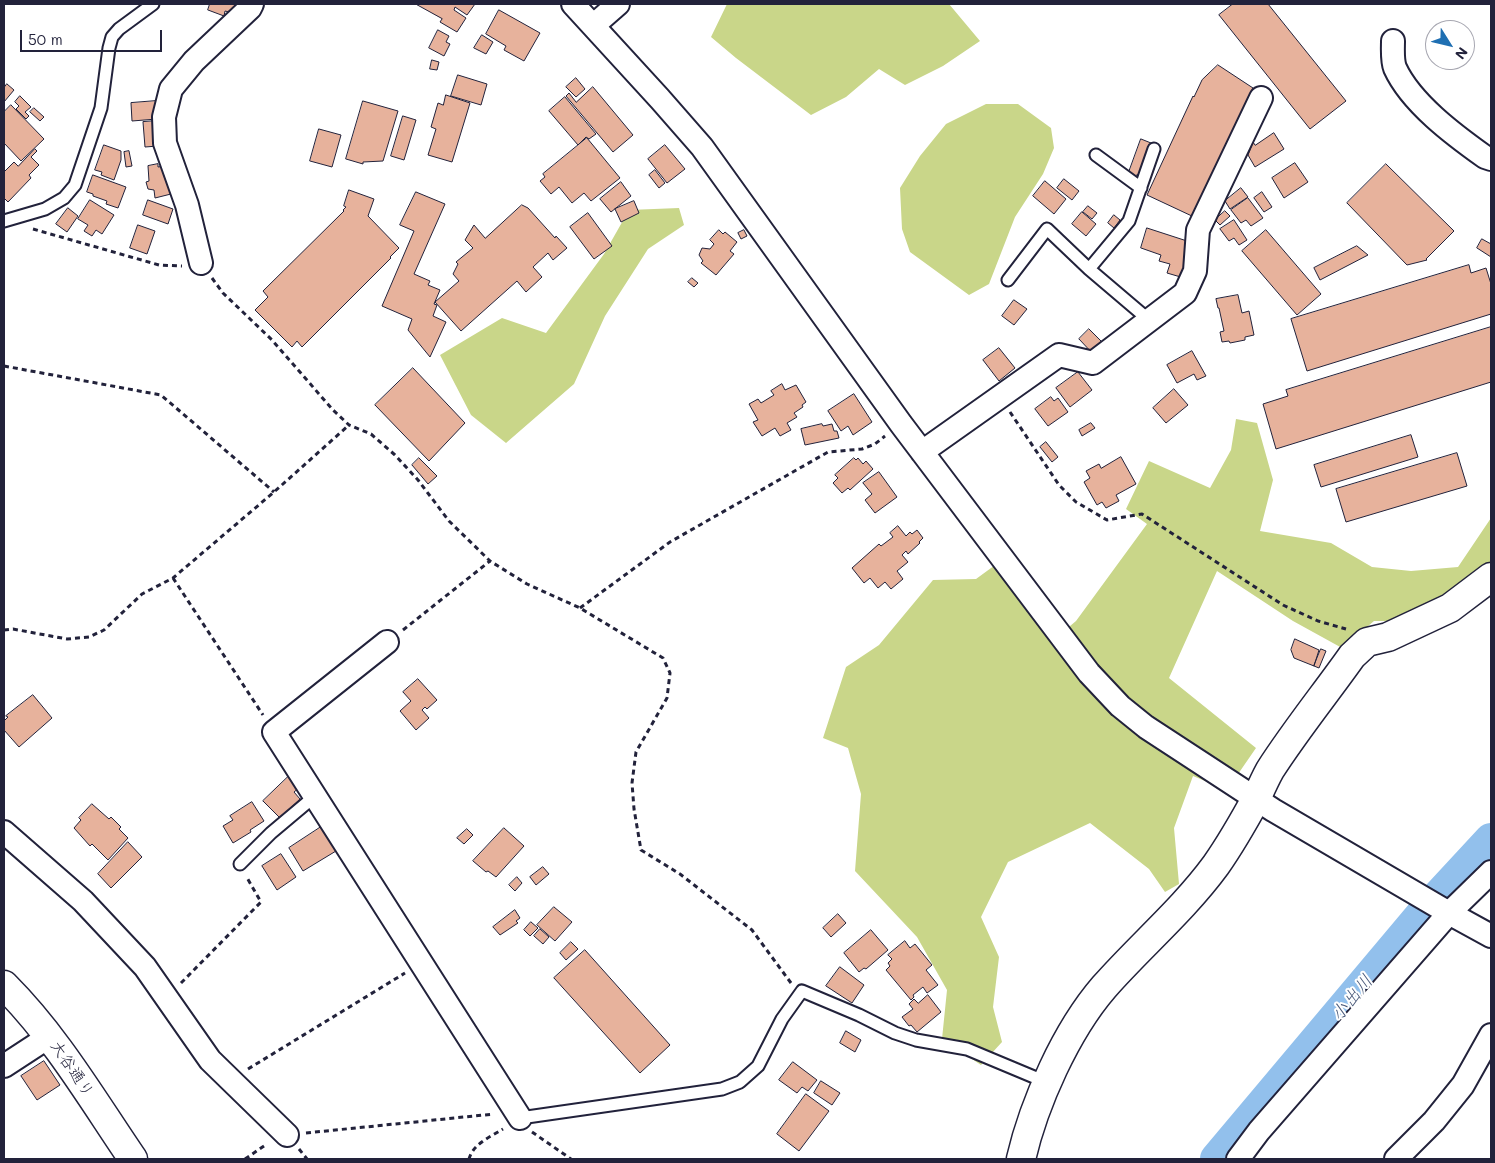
<!DOCTYPE html>
<meta charset="utf-8">
<style>
body{margin:0}
#map{position:relative;width:1495px;height:1163px;overflow:hidden;background:#fff;font-family:Mali,sans-serif}
canvas{display:block}
.frame{position:absolute;inset:0;border:5px solid #22223b;pointer-events:none}
.north{position:absolute;left:1425px;top:20px;width:50px;height:50px;box-sizing:border-box;background:#fff;border:1px solid #a7a7b1;border-radius:50%;rotate:126deg;font-size:14px;font-weight:700;line-height:20px;text-align:center;color:#22223b}
.north::after{content:'';display:block;margin:auto;width:18px;height:22px;background:#1f6fb2;clip-path:polygon(50% 0,100% 100%,50% 72%,0 100%)}
.scale{position:absolute;left:20px;top:30px;width:142px;height:22px;box-sizing:border-box;border:2px solid #22223b;border-top:0;padding-left:6px;font-size:15px;line-height:18px;white-space:nowrap;color:#22223b;-webkit-text-stroke:4px #fff;paint-order:stroke}
</style>
<div id="map">
<canvas width="1495" height="1163"></canvas>
<div class="frame"></div>
<div class="north">N</div>
<div class="scale">50 m</div>
</div>
<script>
const g = document.querySelector('canvas').getContext('2d');
g.lineJoin = 'round';
function paint(path, color) { g.fillStyle = color; g.fill(path, 'evenodd'); }
function trace(path, color, width, dash) { g.strokeStyle = color; g.lineWidth = width; g.lineCap = dash ? 'butt' : 'round'; g.setLineDash(dash || []); g.stroke(path); }
function write(font, color, halo, rows, align = 'center') {
  g.font = font + ' Mali,"Klee One",sans-serif'; g.lineWidth = 4; g.setLineDash([]); g.textBaseline = 'middle'; g.strokeStyle = halo; g.fillStyle = color; for (const [text, x, y, turn = 0] of rows) {
    g.save(); g.translate(x, y); g.rotate((+turn || 0) * Math.PI / 180); g.textAlign = isNaN(turn) ? turn : align; if (halo) g.strokeText(text, 0, 0); g.fillText(text, 0, 0); g.restore();
  }
}
const green = new Path2D(`
 M727,4H949L980,41L943,66L905,85L879,69L846,97L811,115L736,58L711,37Z
 M986,104H1018L1051,128L1054,148L1043,174L1015,217L989,284L969,295L910,252L902,229L900,188L920,156L946,124Z
 M679,208L684,225L648,249L605,316L574,384L506,443L471,415L440,355L502,318L546,333L604,254L629,210Z
 M1236,419L1257,423L1273,480L1260,531L1331,543L1372,567L1411,571L1458,567L1491,518V569L1408,621H1374L1342,648L1293,621L1217,571L1169,678L1256,748L1227,790L1193,776L1174,828L1179,884L1165,892L1149,869L1090,823L1008,862L981,917L999,957L993,1007L1002,1042L981,1065L942,1039L947,990L917,937L855,871L861,794L848,748L823,738L846,667L879,645L933,580L976,579L1002,560L1057,637L1076,621L1147,524L1126,509L1149,461L1210,488L1231,450Z`);
const river = new Path2D(`
 M1217,1159L1428,908L1491,840`);
const building = new Path2D(`
 M210,4H247L233,13L225,11L224,16L208,10Z
 M416,4H475L467,15L455,7L454,10L466,18L457,32L440,22L442,19Z
 M1233,4H1268L1346,101L1310,129L1219,15Z
 M499,10L540,33L524,61L504,50L506,46L486,34Z
 M438,30L449,36L446,42L450,44L444,56L429,48Z
 M482,35L493,42L486,54L474,48Z
 M432,60L439,62L437,70L430,69Z
 M1218,65L1253,88L1194,217L1147,195L1193,96L1194,97L1202,80Z
 M458,75L487,84L481,105L451,96Z
 M576,78L585,89L576,97L566,87Z
 M7,84L14,90L4,102V88Z
 M593,87L633,135L613,152L566,96L569,93L576,102Z
 M446,95L470,103L452,162L428,155L436,129L431,127L438,103L443,105Z
 M20,96L31,107L25,112L29,116L26,119L16,109L19,106L15,102Z
 M565,97L596,134L589,139L586,137L578,145L549,111Z
 M156,101L157,119L132,121L131,103Z
 M363,101L398,111L383,161L363,162V164L346,159Z
 M11,105L44,139L21,161L4,143V112Z
 M34,108L44,117L40,121L30,112Z
 M403,116L416,120L404,160L391,156Z
 M156,121L158,146L145,147L143,122Z
 M319,129L341,135L332,167L310,161Z
 M1274,133L1284,149L1255,167L1248,155L1253,142L1255,145Z
 M587,138L620,178L591,201L584,193L572,203L559,187L551,194L540,181L545,177L543,174Z
 M1141,139L1151,143L1140,174L1134,176L1129,172Z
 M104,145L121,151V160L114,180L101,175L102,172L95,170Z
 M665,145L685,169L667,183L648,159Z
 M35,149L37,151L31,157L39,165L29,175L31,178L8,202L4,198V172L14,162L18,166Z
 M129,151L132,166L126,167L124,152Z
 M1295,163L1308,182L1284,198L1272,178Z
 M158,164V167L165,166L171,194L155,198L154,190L148,189L146,182L149,181L148,166Z
 M1386,164L1454,231L1426,259L1427,260L1407,265L1347,203Z
 M655,170L665,183L659,188L649,175Z
 M93,175L126,187L118,208L106,204L107,201L93,196V194L87,192Z
 M1064,179L1079,191L1072,200L1057,188Z
 M1045,181L1066,199L1054,214L1033,196Z
 M621,182L631,196L611,212L600,199Z
 M1241,188L1248,197L1230,209L1225,201Z
 M349,190L374,199L368,216L399,248L390,257L391,258L302,347L297,341L292,347L255,310L268,297L263,291L344,211L343,210L346,207L344,206Z
 M416,192L445,204L414,274L430,281L428,285L440,290L434,304L437,305L433,316L446,322L430,357L408,330L412,319L382,306L414,231L400,225Z
 M1262,192L1272,207L1264,212L1254,198Z
 M1248,198L1263,218L1251,226L1246,220L1241,223L1231,210Z
 M90,200L114,215L102,234L96,230L92,236L84,231L88,225L78,219Z
 M148,200L173,209L168,224L143,215Z
 M634,201L639,213L621,222L615,209Z
 M522,205L528,208L555,238L556,236L567,248L553,260L548,253L533,267L542,277L526,292L517,281L461,331L435,302L459,281L453,274L458,264L456,262L473,248L465,240L474,225L485,238Z
 M1088,206L1097,213L1092,219L1083,212Z
 M68,208L78,216L67,232L56,224Z
 M1225,211L1230,216L1220,225L1215,220Z
 M1082,212L1096,224L1086,236L1072,224Z
 M588,213L612,246L594,259L570,227Z
 M1114,215L1120,220L1114,228L1108,223Z
 M1234,220L1247,240L1239,245L1234,238L1229,241L1220,229Z
 M138,225L155,231L147,254L130,248Z
 M1147,228L1187,241L1184,278L1167,273L1170,264L1159,261L1161,255L1141,248Z
 M719,230L723,234L725,232L737,242L730,251L734,254L716,275L701,263L703,261L699,255L702,248L710,249L714,244L710,240Z
 M744,230L747,236L741,239L738,233Z
 M1266,230L1321,294L1297,315L1242,251Z
 M1482,239L1491,244V257L1477,248Z
 M1357,246L1368,255L1320,280L1314,268Z
 M1469,265L1471,273L1486,268L1491,284V314L1307,371L1291,319Z
 M692,278L698,283L694,287L688,282Z
 M1238,295L1242,313L1249,311L1254,335L1245,337V340L1230,343L1229,341L1222,342L1220,332L1224,331L1219,308H1218L1216,299Z
 M1014,300L1027,309L1014,325L1002,316Z
 M1491,327V382L1276,449L1263,404L1288,396L1286,390Z
 M1089,329L1104,344L1094,355L1079,339Z
 M999,348L1015,368L999,381L983,360Z
 M1192,351L1206,376L1197,380L1194,374L1177,383L1167,365Z
 M413,368L465,423L429,461L375,405Z
 M1078,372L1092,390L1070,407L1056,388Z
 M782,384L785,390L796,385L806,402L802,405L803,407L794,413L797,417L787,423L791,430L780,436L775,428L762,436L753,422L758,420L749,404L758,399L761,403L774,395L771,391Z
 M1174,389L1188,405L1166,423L1153,408Z
 M854,394L872,422L853,435L848,426L841,431L828,411Z
 M1051,397L1054,401L1058,398L1068,412L1048,426L1035,409Z
 M1091,423L1095,428L1082,436L1079,430Z
 M822,424L823,426L832,424L834,431H837L839,438L805,445L801,429Z
 M1411,435L1418,457L1321,487L1314,465Z
 M1046,442L1058,457L1052,462L1040,447Z
 M1457,453L1467,486L1346,522L1336,489Z
 M1121,457L1136,484L1116,495L1119,501L1106,508L1102,502L1097,505L1084,482L1090,478L1086,471L1099,464L1101,468Z
 M419,458L437,476L428,484L412,465Z
 M854,458L856,460L858,458L863,464L866,461L873,469L850,490L848,488L842,493L833,483L838,478L835,475Z
 M879,472L897,497L875,513L865,500L872,494L863,483Z
 M898,526L906,536L910,532L912,534L917,530L923,538L919,542L920,543L908,554L906,551L902,555L908,562L897,571L903,579L891,589L885,582L878,588L870,578L864,583L852,568L879,544L881,546L893,537L890,533Z
 M1295,639L1319,650L1314,666L1294,658L1291,650Z
 M1321,649L1326,651L1319,668L1314,666Z
 M418,679L437,700L427,709L425,707L422,710L429,718L416,730L400,711L411,701L403,692Z
 M33,695L52,718L19,747L4,730V721L8,717L6,716Z
 M289,776L300,787L294,792L300,799L280,818L263,801Z
 M252,802L264,821L250,830L251,832L233,843L223,826L233,820L230,816Z
 M92,804L109,819L111,817L121,827L119,829L128,838L108,860L92,844L90,846L74,828L81,820L79,818Z
 M321,827L336,851L303,871L289,848Z
 M504,828L524,846L496,877L488,871L486,872L473,861Z
 M467,829L473,835L464,844L457,838Z
 M128,842L142,857L111,888L98,874Z
 M281,854L296,877L277,890L262,866Z
 M543,867L549,874L536,885L530,877Z
 M517,877L522,883L515,891L509,885Z
 M554,907L572,922L555,941L537,925Z
 M515,910L520,918L516,921L518,923L500,935L493,927Z
 M838,914L846,923L831,937L823,928Z
 M531,922L538,928L530,936L524,930Z
 M540,929L549,937L543,944L534,936Z
 M871,930L888,950L866,969L864,968L859,972L844,953Z
 M905,941L910,948L915,944L932,965L926,970L938,985L927,993L923,987L913,995L914,997L911,1000L886,970L890,966L888,963L892,959L888,955Z
 M571,942L578,949L566,960L560,953Z
 M585,950L670,1045L640,1073L554,978Z
 M840,967L864,985L852,1003L826,986Z
 M928,995L941,1012L917,1032L911,1025L909,1026L902,1017L913,1009L909,1004L914,999L918,1003Z
 M846,1031L861,1040L855,1052L840,1043Z
 M44,1061L60,1085L37,1100L21,1076Z
 M793,1062L817,1080L808,1091L802,1087L797,1093L779,1080Z
 M821,1081L840,1093L832,1105L814,1093Z
 M806,1094L829,1111L799,1151L777,1134Z`);
const path = new Path2D(`
 M33,229L159,265L182,266
 M212,278L223,293L272,340L333,410L349,425L371,434L395,455L418,480L449,521L490,561L527,584L580,608L663,658L670,673L667,698L636,752L632,783L634,809L641,850L680,874L752,930L791,983
 M4,366L161,395L274,492
 M1010,412L1059,485L1076,502L1107,520L1142,514L1283,605L1318,621L1346,629
 M173,578L263,715
 M580,608L670,542L828,452L862,449L875,444L885,436
 M4,630L13,629L67,639L89,637L104,630L142,594L173,578L274,492L349,425
 M403,630L490,561
 M181,983L261,902L246,876
 M248,1069L405,973
 M532,1132L571,1159
 M306,1133L494,1114
 M299,1149L307,1159
 M245,1159L267,1144
 M469,1159C473,1144 490,1137 503,1129`);
const service = new Path2D(`
 M1096,155L1141,188
 M4,221L45,209L64,198L75,185L101,108L109,48L112,37L119,29L153,4
 M1089,269L1129,221L1154,149
 M1008,280L1047,229L1089,269L1149,320
 M240,864L271,833L315,796
 M520,1118L722,1089L740,1082L758,1066L782,1019L802,991L859,1015L895,1033L916,1040L967,1049L1046,1082`);
const minor = new Path2D(`
 M573,4L660,99L702,147L901,424L1089,673L1120,706L1146,727L1273,810L1449,913L1491,936
 M594,25L618,4
 M1393,41C1393,49 1392,60 1395,68C1411,103 1454,135 1485,157L1491,159
 M201,263L187,205L165,143L164,117L171,89L194,61L250,8L252,4
 M922,452L1059,355L1093,363L1185,293L1195,271L1198,230L1261,98
 M387,642L274,732L520,1118
 M4,832L83,901L145,967L210,1060L287,1135
 M4,1066L50,1036
 M1238,1159L1259,1131L1449,913L1491,872
 M1396,1159L1434,1121L1463,1085L1491,1035`);
const tertiary = new Path2D(`
 M4,985C56,1037 92,1099 133,1159
 M1021,1159C1034,1103 1066,1031 1104,987C1140,946 1183,910 1216,865C1230,845 1245,819 1257,797C1261,788 1265,779 1270,770C1295,731 1325,694 1352,656L1367,642L1388,637L1450,608L1491,577`);
const streetNames = [
 ["大谷通り",72,1069,56]
];
const waterNames = [
 ["小出川",1352,998,-50]
];
paint(green, '#c9d689');
trace(river, '#92c0ec', 34);
paint(building, '#e7b29c');
trace(building, '#22223b', 1);
trace(service, '#22223b', 15);
trace(minor, '#22223b', 26);
trace(tertiary, '#22223b', 31);
trace(path, '#22223b', 3, [5, 4]);
trace(service, '#fff', 11);
trace(minor, '#fff', 22);
trace(tertiary, '#fff', 28);
write('16px', '#22223b', '#fff', streetNames);
write('italic 18px', '#495979', '#fff', waterNames);
</script>
